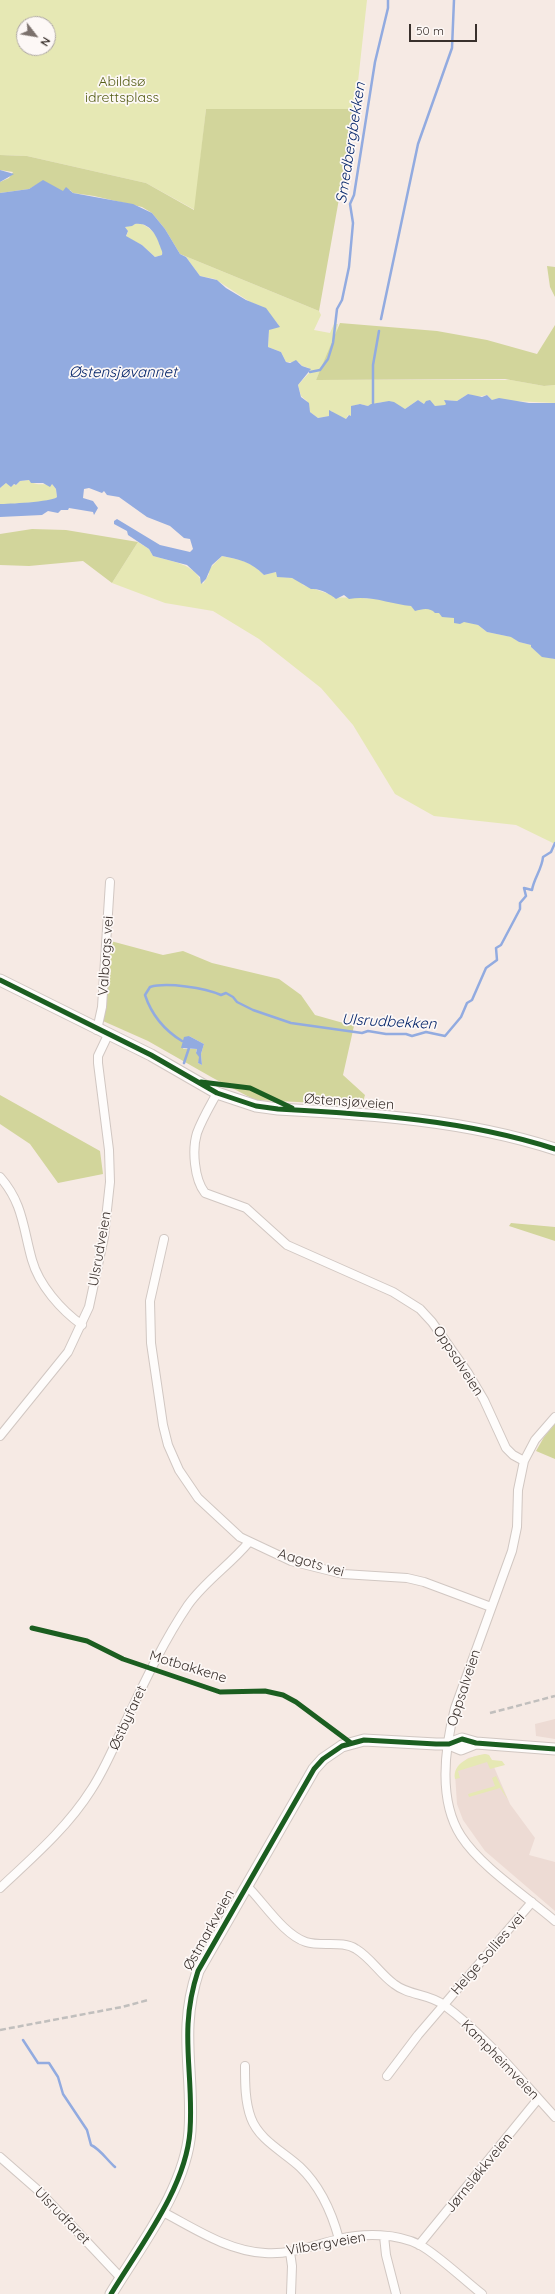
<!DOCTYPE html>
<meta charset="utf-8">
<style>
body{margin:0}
#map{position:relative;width:555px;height:2294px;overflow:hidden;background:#f6eae4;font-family:Quicksand,sans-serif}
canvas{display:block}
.north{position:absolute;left:16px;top:16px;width:40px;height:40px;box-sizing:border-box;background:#fdf8f6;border:1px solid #afa8a5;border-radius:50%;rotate:121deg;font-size:11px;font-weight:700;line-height:16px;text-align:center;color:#39302c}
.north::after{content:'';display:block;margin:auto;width:14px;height:18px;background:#7b716c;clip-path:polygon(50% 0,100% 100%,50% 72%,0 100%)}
.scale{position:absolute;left:409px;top:24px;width:68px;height:18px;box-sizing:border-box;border:2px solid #39302c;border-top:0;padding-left:5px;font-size:12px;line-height:14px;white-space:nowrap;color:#39302c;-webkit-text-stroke:3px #fdf8f6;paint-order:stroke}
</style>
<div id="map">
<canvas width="555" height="2294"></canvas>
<div class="north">N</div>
<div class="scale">50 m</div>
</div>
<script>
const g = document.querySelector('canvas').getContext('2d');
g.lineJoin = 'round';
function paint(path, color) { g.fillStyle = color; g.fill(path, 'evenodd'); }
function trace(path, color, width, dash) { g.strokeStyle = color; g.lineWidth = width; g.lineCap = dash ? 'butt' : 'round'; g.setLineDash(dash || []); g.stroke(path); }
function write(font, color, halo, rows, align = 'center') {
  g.font = font + ' Quicksand,sans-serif'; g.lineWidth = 3.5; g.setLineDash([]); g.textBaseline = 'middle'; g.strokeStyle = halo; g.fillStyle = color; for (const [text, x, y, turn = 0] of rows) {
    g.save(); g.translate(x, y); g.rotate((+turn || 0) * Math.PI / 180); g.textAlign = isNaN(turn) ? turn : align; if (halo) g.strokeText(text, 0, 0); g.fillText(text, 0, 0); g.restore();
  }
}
const commercial = new Path2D(`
 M555,1719V1739L536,1736L535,1724Z
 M485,1754L489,1755L491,1760L510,1804L535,1838L529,1855L555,1862V1911L485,1851L463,1820L457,1804L455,1774L460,1765L468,1758Z`);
const green = new Path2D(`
 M0,0H367L355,109H206L195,210L146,183L27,156L0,155ZM24,24H48V48H24Z
 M138,223C151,225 165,243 162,255L155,257L142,245L126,237L128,231L125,227Z
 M180,254L319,311L321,315L314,330L330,333L334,324H338L336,336L316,380H511L544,386L555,385V403L492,400L487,395L477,397L468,394L457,401L444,400L447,404L445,406H435L431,403L424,404L418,400L405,409L381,402L368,406L360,404L353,406L351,416L348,415L346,419L333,414L332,411H329V416L318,418L310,412L307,401L301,396L298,385L310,372L309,368L302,366L299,362H286L281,352L268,347L269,330L278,324L263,307L250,302L215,279L200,276L186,257Z
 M29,480C34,486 45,484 52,484L56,489L57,497C48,505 18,501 5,506L4,504H0V488L6,483L16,485L20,481Z
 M138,542L149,549L153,556C173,562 194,563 203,584L209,574L208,570L222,556C240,560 249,560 264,575L276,572L281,577L292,578L301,581L303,585L332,595L334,598C346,596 406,599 414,608L431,609L478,625L487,632L512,637L519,642L531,645V647L542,656L555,659V844L516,825L434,816L395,794L353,725L321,688L259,639L213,611L165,603L112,583Z
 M485,1754L489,1755L492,1760L502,1761L505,1765L490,1769L487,1762L458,1771L460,1778L455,1779C452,1763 471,1756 485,1754Z
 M496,1776L508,1800L500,1788L469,1797L468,1794L495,1786L492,1778Z`);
const forest = new Path2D(`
 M206,109H355L319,311L180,254L165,229L152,213L142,207L94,196L73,193L70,190L63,192L38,184L29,189L0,193V182L9,178L13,172L0,170V155L27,156L146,183L194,210Z
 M547,266L555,267V297L550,287Z
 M340,323L437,331L487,340L537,354L555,325V385L544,386L505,379L316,380Z
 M32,529L66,530L138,542L112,583L83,561L29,566L0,565V534Z
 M107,940L163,955L183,951L212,963L279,979L301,995L315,1015L354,1026L343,1075L365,1095L362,1105L255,1100L213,1078L148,1041L103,1021ZM189,1036L204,1044L201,1054L202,1065L198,1063L200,1057L196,1052L197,1049H183Z
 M0,1095L100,1151L103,1174L58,1183L30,1144L0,1124Z
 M511,1223L555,1227V1241L509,1226Z
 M555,1424V1459L536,1451L544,1437Z`);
const water = new Path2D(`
 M0,170L14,174L0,182Z
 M43,180L63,191L66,187L73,193L133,204L152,213L165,229L180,254L186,257L200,276L217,280L226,288L246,300L266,308L280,327L269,330L268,347L281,352L286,362L290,363L296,360L302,366L311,369L298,385L301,397L309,403L310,412L318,418L329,416V410L346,419L349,415L351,416V406L360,404L368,406L371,404L389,401L394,402L405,409L418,400L424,404L426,401L430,400L435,406L445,405L446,404L444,400L457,401L468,394L482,397L487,395L492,400L499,398L529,403H555V659L542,657L531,647V645L519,642L511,637L487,632L478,625L464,622L460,624L454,623V618L442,617L439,613H435C430,607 422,609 415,611L411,606C390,604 371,595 349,599L344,595L336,599C330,594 320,588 311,589L292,578L277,577L276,572L264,575C251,562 239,559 222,556L212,565L206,579L201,584L200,577L187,565L153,556L149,549L128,535L127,531L114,524V521L117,519L160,545L190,552L193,549L190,539L184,538L170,526L147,517L119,497L107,495L104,491L102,493L89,488L84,489L83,498L93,501L98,508L94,515L93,512L69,508L68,510H61L58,513L48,511L42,515L0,517V504C6,504 52,502 57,497L56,489L52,484L50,487L43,483H31L29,480L20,481L16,485L14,484L11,487L6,483L0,488V193L29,189ZM135,224C149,222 156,234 160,246C161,250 163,251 162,255L155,257L142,245L126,236L128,231L125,227L132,226Z
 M189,1036L204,1044L201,1054L202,1065L198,1063L199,1057L196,1053L197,1049L181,1048L184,1037Z`);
const stream = new Path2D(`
 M381,319L418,144L452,48L454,0
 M310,372L320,370L328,359L333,343L337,309L342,300L349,267L353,223L350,204L354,195L375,62L388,8V0
 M373,403V365L379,331
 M182,1041C164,1030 152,1016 145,995L150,987C167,982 205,988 221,995L226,993L233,997L237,1002L253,1010L291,1023L362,1033L368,1031L386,1034H406L412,1036L426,1032L445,1036L461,1017L467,1003L472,1000L486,968L497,960L496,948L501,945L520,909V903L526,896L524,888L532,890C534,878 542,869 543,857L551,852L555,843
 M184,1063L189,1048
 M23,2040L38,2063H49L58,2077L63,2094L87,2130L91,2145C100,2149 107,2160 115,2167`);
const street = new Path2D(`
 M97,1030L102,1007L110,882
 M217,1093C210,1106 202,1119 197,1133C192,1149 194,1179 205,1193L246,1208L287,1245L393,1292L420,1309L432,1322L468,1373L484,1400L506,1448L513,1455L524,1461
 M0,1177C23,1203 23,1228 32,1260C39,1285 61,1310 82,1325
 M164,1239L150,1301L151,1343L163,1425L168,1445L179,1470L198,1498L240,1537L291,1561L343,1574L407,1578L424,1582L491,1607
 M555,1417L535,1440L524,1461L518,1490L517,1527L512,1551L455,1708C445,1747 438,1800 461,1836C481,1867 526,1896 555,1921
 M0,1436L68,1352L89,1307L104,1237L110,1182L109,1150L98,1063V1056L108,1035
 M247,1886C264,1903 284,1935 306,1942C322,1947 342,1940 356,1949C371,1958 380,1974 394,1984C409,1996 428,1993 444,2005C486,2036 520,2079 555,2117
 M0,1888C32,1858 67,1828 91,1790C105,1769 114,1746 125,1723C144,1683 163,1642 188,1605C205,1581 230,1565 249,1542
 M245,2066C245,2083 245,2102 251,2118C259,2140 284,2152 300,2167C320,2186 332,2213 339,2239
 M387,2076L418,2035L532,1902
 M0,2157L40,2192L121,2278
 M161,2211C194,2228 227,2251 265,2253C291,2255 314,2245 339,2239C364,2233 397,2233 420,2245C438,2255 464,2280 482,2294
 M384,2236L386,2255L396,2294
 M419,2245L538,2099
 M290,2252L292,2266L291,2294`);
const secondary = new Path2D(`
 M0,980L151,1055L217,1093L256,1106L278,1109C372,1114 466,1120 555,1149
 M449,1744L461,1749L476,1743
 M111,2294C140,2246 186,2188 190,2131C194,2072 178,2031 198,1971L314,1769L323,1759L342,1746L364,1740L436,1744H449L462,1739L476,1743L555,1749`);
const rail = new Path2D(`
 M490,1713L555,1696
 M0,2030L122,2007L148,2000`);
const cycleway = new Path2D(`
 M0,980L151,1055L217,1093L256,1106L278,1109C372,1114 466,1120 555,1149
 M201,1082L250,1088L292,1108
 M32,1628L87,1641L123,1659L220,1692L265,1691L283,1695L296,1702L351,1743
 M111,2294C140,2246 186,2188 190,2131C194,2072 178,2031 198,1971L314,1769L323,1759L342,1746L364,1740L436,1744H449L462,1739L476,1743L555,1749`);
const parkNames = [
 ["Abildsø",122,82],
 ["idrettsplass",122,98]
];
const streetNames = [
 ["Valborgs vei",106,956,-86],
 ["Østensjøveien",349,1102,4],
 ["Ulsrudveien",100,1249,-80],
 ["Oppsalveien",458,1361,57],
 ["Aagots vei",311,1563,16],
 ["Motbakkene",188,1667,17],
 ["Oppsalveien",464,1688,-72],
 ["Østbyfaret",128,1718,-65],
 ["Østmarkveien",209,1930,-61],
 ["Helge Sollies vei",488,1954,-49],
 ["Kampheimveien",500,2060,46],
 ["Jørnsløkkveien",479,2173,-51],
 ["Ulsrudfaret",62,2216,46],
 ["Vilbergveien",326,2244,-10]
];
const waterNames = [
 ["Smedbergbekken",351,143,-81],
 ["Østensjøvannet",123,372],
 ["Ulsrudbekken",389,1022,3]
];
paint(commercial, '#eddbd4');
paint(green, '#e6e8b4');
paint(forest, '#d2d59b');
paint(water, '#92abe0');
trace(stream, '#92abe0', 2.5);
trace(street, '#d1c7c2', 10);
trace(secondary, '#d1c7c2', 13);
trace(street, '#fefcfb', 8);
trace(secondary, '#fefcfb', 11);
trace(rail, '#c1bfbd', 2.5, [6, 3]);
trace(cycleway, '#1b5e20', 5);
write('14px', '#555e16', '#fdf8f6', parkNames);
write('14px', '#39302c', '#fdf8f6', streetNames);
write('italic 15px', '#06266b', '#fdf8f6', waterNames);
</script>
